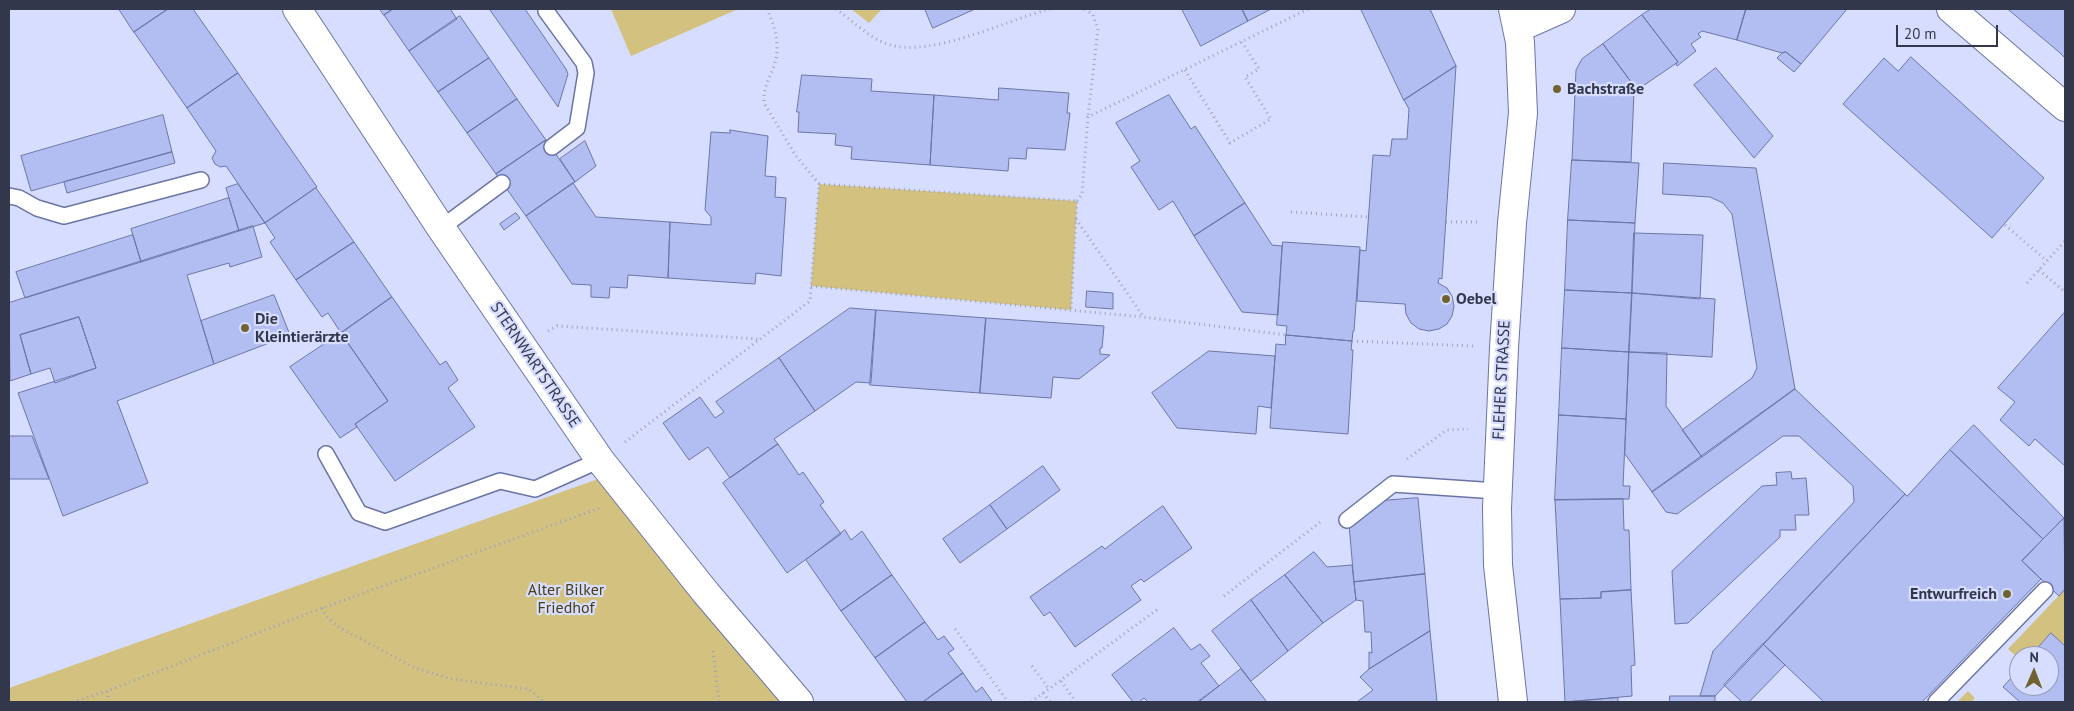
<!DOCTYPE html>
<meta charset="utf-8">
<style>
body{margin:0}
#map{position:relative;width:2074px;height:711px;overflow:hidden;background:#d6ddfe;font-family:"PT Sans",sans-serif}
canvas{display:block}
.frame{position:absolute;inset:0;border:10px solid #33374c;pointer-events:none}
.north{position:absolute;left:2009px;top:646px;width:50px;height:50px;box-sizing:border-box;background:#d6ddfe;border:1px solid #959bb7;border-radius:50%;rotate:1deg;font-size:14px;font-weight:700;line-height:20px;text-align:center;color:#33374c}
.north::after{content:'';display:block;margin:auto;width:18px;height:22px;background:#716330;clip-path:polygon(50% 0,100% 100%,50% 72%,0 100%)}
.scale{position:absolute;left:1896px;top:25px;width:102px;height:22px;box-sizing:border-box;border:2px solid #33374c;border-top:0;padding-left:6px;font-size:15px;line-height:18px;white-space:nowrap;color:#33374c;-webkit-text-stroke:4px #d6ddfe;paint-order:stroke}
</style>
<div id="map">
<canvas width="2074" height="711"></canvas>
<div class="frame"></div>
<div class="north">N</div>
<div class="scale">20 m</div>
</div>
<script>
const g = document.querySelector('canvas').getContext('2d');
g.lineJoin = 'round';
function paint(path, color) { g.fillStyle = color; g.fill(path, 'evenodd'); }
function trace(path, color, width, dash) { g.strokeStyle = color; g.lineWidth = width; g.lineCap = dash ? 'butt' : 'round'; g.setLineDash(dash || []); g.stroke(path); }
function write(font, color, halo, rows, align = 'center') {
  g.font = font + ' "PT Sans",sans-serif'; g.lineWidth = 4.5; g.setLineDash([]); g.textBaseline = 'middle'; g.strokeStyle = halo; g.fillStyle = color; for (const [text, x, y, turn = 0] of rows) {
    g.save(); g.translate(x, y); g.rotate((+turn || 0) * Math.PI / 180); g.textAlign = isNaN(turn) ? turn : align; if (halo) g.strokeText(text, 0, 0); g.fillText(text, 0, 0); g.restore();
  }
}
const green = new Path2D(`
 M611,9H738L631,56Z
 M851,9H882L869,23Z
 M819,184L1077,201L1071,310L811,286Z
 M601,478L788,702H9V688Z
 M2065,589V641L2063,644L2051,633L2031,656H2019V659L2008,649Z
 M1968,691L1975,698L1971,702H1957Z`);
const building = new Path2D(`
 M119,9H168L134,32Z
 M168,9H193L238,73L187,108L134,32Z
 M380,9H393L384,15Z
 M393,9H450L457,19L409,51L384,15Z
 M499,9H525L566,69L568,74L558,107L490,10Z
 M925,9H975L933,28Z
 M1182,9H1242L1248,21L1201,46Z
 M1242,9H1271L1248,21Z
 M1361,9H1430L1456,66L1404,100Z
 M1651,9H1746L1737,40L1702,31L1698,34L1701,37L1691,44L1696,51L1677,66L1676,64L1678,62L1642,15Z
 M1746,9H1847L1801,64L1786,52L1782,53L1737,40Z
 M2008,9H2065V58L2059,52Z
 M1642,15L1678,62L1637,90L1603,44Z
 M460,16L489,58L438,92L409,51Z
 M1603,44L1637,90L1634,92L1631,162L1572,160L1576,70L1582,59Z
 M1786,52L1801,64L1794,72L1777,58L1782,53Z
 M1911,57L2044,178L1992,238L1843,104L1884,58L1898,71Z
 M489,58L517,99L467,133L438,92Z
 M1456,66L1442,279L1439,278L1438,283L1447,288L1452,296L1454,306L1452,316L1447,324L1439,329L1429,331L1419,329L1411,323L1406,314L1405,304L1357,301L1360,250L1366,251L1373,155L1390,156L1392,139H1407L1409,109L1404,100Z
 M1716,68L1773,136L1754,158L1694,85Z
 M238,73L317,187L265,223L226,166L220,167L215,164L212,158L216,151L187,108Z
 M802,75L872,79L871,91L934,95L930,165L851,159L852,147L835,145L836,134L798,132L799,112H797Z
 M999,88L1069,93L1067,113H1070L1065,150L1027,148L1026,159L1009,158L1008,171L930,165L934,95L998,100Z
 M1169,95L1191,129L1195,126L1245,203L1194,236L1173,201L1159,210L1131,167L1140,161L1116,123Z
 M517,99L546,140L496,174L467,133Z
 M163,115L172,152L31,191L21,156Z
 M730,130L768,136L765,176L776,177L775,197L786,198L781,276L756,273L755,284L668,278L670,222L711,225V217L705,210L711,132L730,133Z
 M546,140L575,182L526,216L496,174Z
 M585,141L596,166L575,182L560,159Z
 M172,152L175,163L67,193L64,182Z
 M1572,160L1639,163L1635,223L1568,220Z
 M1664,163L1756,168L1795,389L1702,457L1682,430L1752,378L1757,368L1732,214L1723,203L1710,197L1663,194Z
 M573,183L596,217L670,222L668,278L628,275L627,288L610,287L609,298L591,297V285L572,284L526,216Z
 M238,184L265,223L239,231L226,188Z
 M316,188L354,242L296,280L270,242L275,238L265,223Z
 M229,198L239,231L141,262L131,229Z
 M1245,203L1272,245L1282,246L1278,315L1242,312L1194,236Z
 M516,213L520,218L504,230L500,224Z
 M1568,220L1635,223L1632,293L1565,290Z
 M253,226L262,257L230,267L229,263L187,275L214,364L117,401L148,483L63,516L18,393L96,368L79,317L20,335L31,374L10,381L9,303Z
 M1634,233L1703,235L1700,299L1632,293Z
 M133,235L141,262L25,298L16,272Z
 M354,242L392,297L341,333L328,313L322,317L296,280Z
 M1283,242L1360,247L1354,331H1353L1352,341L1286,335L1287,326L1277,325Z
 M1565,290L1632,293L1629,352L1562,348Z
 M1087,291L1113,293V309L1086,307Z
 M1632,293L1715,299L1712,357L1629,352Z
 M274,295L290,335L214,364L201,321Z
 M392,297L440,365L446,361L458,380L448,388L475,427L395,481L355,424L388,401L341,333Z
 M850,308L876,310L871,383L856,382L815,411L779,358Z
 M876,310L986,318L980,393L870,385Z
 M2065,312V466L2035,439L2029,446L2000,420L2015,402L1998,388Z
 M79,317L96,368L55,383L50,368L31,374L20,335Z
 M986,318L1104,326L1102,348H1100V354L1110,355L1079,379L1053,377L1051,398L980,393Z
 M341,333L388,401L355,424L357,427L340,438L290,367Z
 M1286,335L1352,341L1351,350H1353L1348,434L1270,428L1276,344L1285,345Z
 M1562,348L1629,352L1626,419L1559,415Z
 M1209,351L1275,356L1271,408L1258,406L1256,434L1177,428L1152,393Z
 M1629,352L1667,353L1666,406L1702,457L1652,492L1625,454Z
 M779,358L815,411L774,439L778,444L730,478L708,447L689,460L663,423L700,397L715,418L724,412L716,402Z
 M1795,389L1905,494L1715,696H1700L1713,651L1854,502L1853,486L1799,436H1783L1677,514L1666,512L1652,492Z
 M1559,415L1626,419L1623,486H1630L1629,499L1555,500Z
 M1974,425L2064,518L2043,539L1950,450Z
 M9,436H32L49,479H9Z
 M778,444L799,475L803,472L824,502L820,505L841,534L787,573L723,483Z
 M1950,450L2043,539L2022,561L2041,579L1922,702H1824L1763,644L1905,494L1907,496Z
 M1043,466L1060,490L1007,529L990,505Z
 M1791,472L1792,479L1806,478L1809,515H1795L1796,530H1780V537L1688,623L1675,624L1672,571L1762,486L1777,485L1776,473Z
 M1418,498L1425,574L1354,582L1349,524L1379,501Z
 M1623,499L1624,530H1629L1631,590L1601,592V598L1560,599L1555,500Z
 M990,505L1007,529L960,563L943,539Z
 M1163,506L1192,548L1144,582L1141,579L1131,586L1141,600L1075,647L1050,612L1044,616L1030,597L1102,546L1105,549L1114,542Z
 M2064,518L2065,589L2059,596L2022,561Z
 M845,530L851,540L862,531L892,575L841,611L806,560Z
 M1314,552L1327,567L1352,565L1356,600L1323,623L1285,575Z
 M1425,574L1430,631L1369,669V652L1372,653L1371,632H1365L1363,601L1356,600L1354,582Z
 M892,575L925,622L875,658L841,611Z
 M1285,575L1323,623L1288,651L1251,600Z
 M1631,590L1635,665L1631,666L1632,696L1565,702L1560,599L1601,598V592Z
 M1251,600L1288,651L1251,681L1212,631Z
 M925,622L938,640L944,636L954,649L948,653L963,673L923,702H907L875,658Z
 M1174,628L1191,650L1200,644L1210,656L1201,663L1219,686L1197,702H1148L1144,698L1139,702H1133L1112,675Z
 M1430,631L1437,702H1357L1373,690L1360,677L1369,669Z
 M2051,633L2065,646V702H2020L2003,687L2019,669V686H2049V656H2031Z
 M1763,644L1785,665L1749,702H1742L1724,685Z
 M1241,669L1267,702H1199Z
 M963,673L976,692L982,687L992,701L989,702H923Z
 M1670,696H1715V702H1670Z
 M1618,698V702H1565Z`);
const path = new Path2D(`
 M836,9C852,20 868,37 887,44C931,59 1006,20 1050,9
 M1085,9L1093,15L1098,29L1088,117
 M1185,70L1230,143L1271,119L1245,77L1259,69L1242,42
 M819,184L1077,201L1071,310
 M1077,201L1082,194L1088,117L1308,9
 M1291,212L1368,217
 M1076,219L1143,316
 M1446,222H1481
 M2005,225L2047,261
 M2039,270L2065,292
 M2027,283L2065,241
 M811,286L1143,317L1286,335
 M548,331L557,326L758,339
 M1352,341L1474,346
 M625,442L810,301L819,184L796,156L764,103C763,88 769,79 774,66C781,46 775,27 767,9
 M1407,459L1447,430L1468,429
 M1224,596L1323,520
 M322,608L327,617L337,626L415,668L451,679L529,689L544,702
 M955,629L1008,702
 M713,651L719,702
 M1032,666L1049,689
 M1061,681L1076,702
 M1043,693L1050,702
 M73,702L107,691
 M109,702L107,691L322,608L600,508
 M1031,702L1158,609`);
const service = new Path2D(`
 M546,11L584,63L586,73L577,128L552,147
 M9,196L19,198L37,208L64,216L201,180
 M441,228L502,183
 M326,454L359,513L385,522L500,481L535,489L600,460
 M1347,520L1393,484L1497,491
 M1936,702L2045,590`);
const minor = new Path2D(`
 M297,9L441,228L600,460L706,593L799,702
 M1951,9L2065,107
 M1518,28L1561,9`);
const tertiary = new Path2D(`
 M1513,702L1498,565L1497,508L1504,348L1512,223L1523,113L1520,42L1513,9`);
const markers = [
 [1557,89,5,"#716330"],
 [1446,299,5,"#716330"],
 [245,328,5,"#716330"],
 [2007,594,5,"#716330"]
];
const poiNames = [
 ["Bachstraße",1567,89],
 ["Oebel",1456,299],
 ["Die",255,319],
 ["Kleintierärzte",255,337],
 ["Entwurfreich",1997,594,"right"]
];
const streetNames = [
 ["STERNWARTSTRASSE",535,365,56],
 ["FLEHER STRASSE",1502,380,-87]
];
const parkNames = [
 ["Alter Bilker",566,590],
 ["Friedhof",566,608]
];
paint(green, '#d3c27f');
paint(building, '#b2bdf2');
trace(building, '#6c76a6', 1);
trace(service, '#6b75a5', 18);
trace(minor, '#6b75a5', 30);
trace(tertiary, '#6b75a5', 30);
trace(path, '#9da3bf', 3, [1, 4]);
trace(service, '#fff', 15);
trace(minor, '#fff', 28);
trace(tertiary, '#fff', 28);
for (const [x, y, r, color] of markers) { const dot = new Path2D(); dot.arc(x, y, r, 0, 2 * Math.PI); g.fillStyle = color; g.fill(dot); trace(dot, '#d6ddfe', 2); }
write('bold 16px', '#33374c', '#d6ddfe', poiNames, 'left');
write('16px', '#33374c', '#d6ddfe', streetNames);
write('16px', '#483d11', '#d6ddfe', parkNames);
</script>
